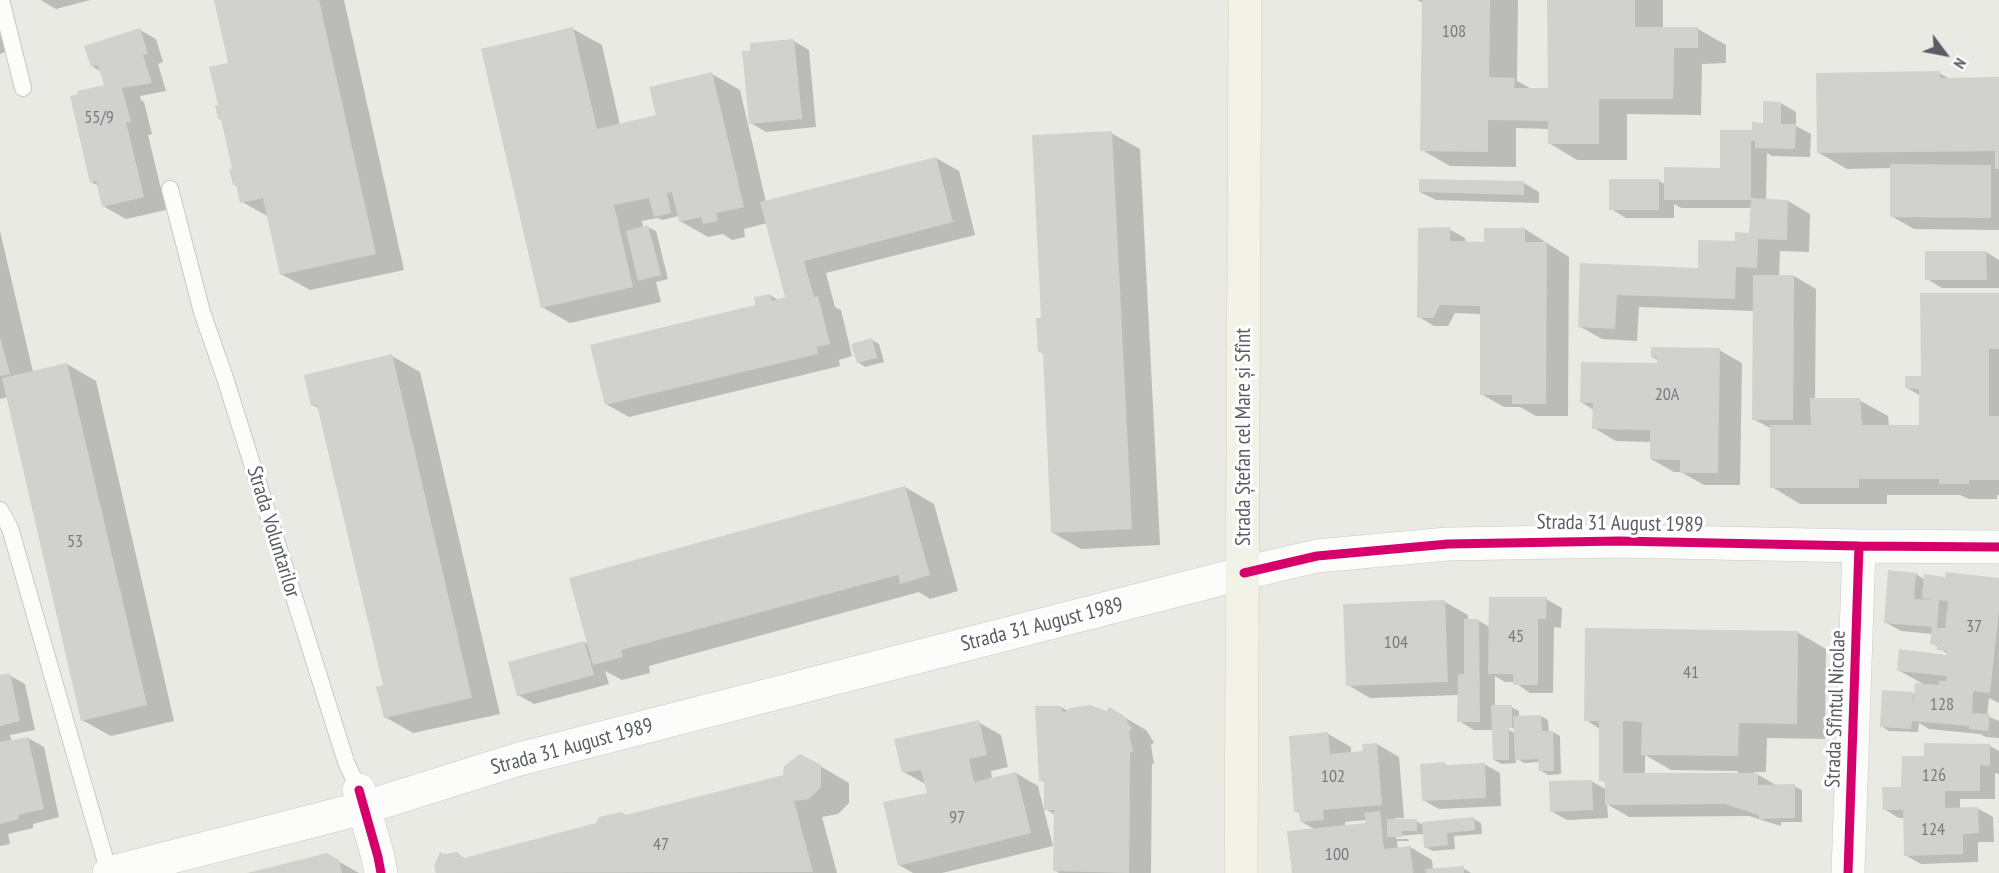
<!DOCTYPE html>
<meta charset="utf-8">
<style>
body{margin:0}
#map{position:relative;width:1999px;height:873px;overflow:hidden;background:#eaeae5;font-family:"PT Sans Narrow",sans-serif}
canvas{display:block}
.north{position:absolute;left:1915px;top:24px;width:60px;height:60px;-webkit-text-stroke:4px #fff;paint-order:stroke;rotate:122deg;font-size:16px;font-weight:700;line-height:24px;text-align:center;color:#5a5d63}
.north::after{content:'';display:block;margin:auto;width:21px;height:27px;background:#5a5d63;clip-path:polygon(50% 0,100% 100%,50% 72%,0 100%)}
</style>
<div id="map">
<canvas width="1999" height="873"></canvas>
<div class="north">N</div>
</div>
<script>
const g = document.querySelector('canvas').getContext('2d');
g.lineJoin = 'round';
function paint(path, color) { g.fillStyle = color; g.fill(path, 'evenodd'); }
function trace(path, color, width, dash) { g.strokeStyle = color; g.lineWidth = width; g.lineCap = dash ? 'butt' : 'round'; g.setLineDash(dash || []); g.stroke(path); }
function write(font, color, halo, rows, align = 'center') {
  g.font = font + ' "PT Sans Narrow",sans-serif'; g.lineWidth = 6; g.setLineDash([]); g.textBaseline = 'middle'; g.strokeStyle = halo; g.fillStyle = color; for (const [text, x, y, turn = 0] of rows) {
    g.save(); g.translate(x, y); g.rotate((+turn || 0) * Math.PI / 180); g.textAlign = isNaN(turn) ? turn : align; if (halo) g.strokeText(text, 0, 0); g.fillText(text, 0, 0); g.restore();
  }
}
const shadow = new Path2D(`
 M41,0H90L56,9Z
 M215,0H344L404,270L310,290L281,274L269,217L242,202L238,187L234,184V170L223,121L219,119V106L230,64Z
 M1417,0H1518L1517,81L1530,88L1549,90L1548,0H1663V29H1698L1726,45V63L1702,64L1701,115L1627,114V160H1577L1549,143V129L1516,128V167L1450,166L1422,150L1423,3Z
 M573,29L602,45L620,125L657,116L712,74L740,90L766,202L936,158L959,171L975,235L826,273L835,307L841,310L852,356L839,360L840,366L629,417L606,404L757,306L770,295L778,300L786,298L767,223L744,229L745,237L732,240L723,234L708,237L680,221L679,216L662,220L657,218L642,221L643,228L648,227L656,231L668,279L656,282L661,302L570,323L542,307Z
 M140,30L156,39L163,62L158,64L166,91L140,96L141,100L144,102L152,134L148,135L166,210L126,219L103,206L99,186L91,182L106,86L101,72L92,66Z
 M0,34L7,51L0,54Z
 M794,41L809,50L816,127L766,132L751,123Z
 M1939,73L1950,79L1999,78V230L1914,229L1891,216L1892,168L1847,169L1819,153Z
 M1781,103L1796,112V126L1811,134L1810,157L1772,156L1767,153L1766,201H1788L1810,214L1809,252L1780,251L1779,276H1794L1816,289L1815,399L1859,400L1888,416L1889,426H1921V396L1907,388L1922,378L1999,294V495H1997V499H1969L1960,495H1887V504H1800L1772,487V429L1753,419L1754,311L1639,307L1637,341L1602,339L1579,326L1582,265L1699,270L1736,243L1751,234L1752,208H1681L1674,204V218H1626L1611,209L1659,181L1665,184L1721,169L1753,131L1764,124Z
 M1111,133L1140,149L1160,545L1081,549L1053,533L1044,354L1039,351L1042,319Z
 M1524,183L1539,192V203L1436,200L1420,192Z
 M1449,229L1465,238V243H1481L1525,229L1569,257L1568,416H1536L1520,407H1504L1481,394L1482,314L1455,313L1448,326H1434L1419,317Z
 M0,231L33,372L67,364L96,381L174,721L111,736L82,720L8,397L0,399Z
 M1986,252L1999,260V288H1942L1927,279Z
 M872,340L879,344L884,362L865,367L858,362Z
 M1719,350L1742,363L1740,485H1704L1681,472H1674L1651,459V442L1616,441L1594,428V410L1581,402L1659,365L1658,360L1652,357Z
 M392,356L420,372L500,714L413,733L385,717L384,686L320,409L313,405Z
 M905,487L934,504L958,591L930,599L919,592L649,666L650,673L622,680L605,671L609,684L534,704L518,695L584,642L589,645Z
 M1916,574L1925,580H1999V703L1989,698L1987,716L1999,721V738L1986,737L1980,734L1929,729L1919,723L1918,732L1889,731L1881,726L1913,694L1916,695L1925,685L1898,670L1952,657L1932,643L1933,634L1901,631L1885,622Z
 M1546,599L1562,608L1561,628L1554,627L1553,693H1530L1514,682H1505L1495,676V707H1511L1519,711V717L1541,716L1548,720L1549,732H1553L1560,736L1561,774L1548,775L1540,770V762L1524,763L1516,758V763L1502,764L1494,760V730H1474L1459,721V695L1370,698L1348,685L1345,606L1445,602L1468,615V620L1479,621L1490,627ZM1503,723L1516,730V734L1502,726Z
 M1797,632L1826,649L1825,739L1767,738L1766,772H1753L1778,786H1794L1802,790V822H1781V826L1749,816L1629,817L1607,804L1608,818L1567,820L1551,811L1591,781L1607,790V783L1600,780V729L1586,720ZM1645,755L1671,770L1738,771V774L1645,775Z
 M9,675L25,684L35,730L10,735L12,742L28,738L44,747L59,817L33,824V828L8,834L10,844L0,846V677Z
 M1061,707L1068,711L1108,713L1110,709L1146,730L1154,742L1151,745L1154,764H1152L1151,873H1059L1054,870L1055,815L1046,809L1045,783L1041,780Z
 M978,722L1001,735L1008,767L991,771L992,779L1016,773L1038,786L1053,846L942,873H913L899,865L929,794L927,785L904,772Z
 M1328,734L1351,747V754L1365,752L1377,744L1399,757L1404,818H1395V821H1416L1423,825L1474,819L1481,823L1482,834L1454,836L1455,849L1433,851L1425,847L1424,834L1396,836V839H1408L1409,841H1397L1398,848L1410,847L1432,860L1433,870L1463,868L1471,873H1293L1316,830L1302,822L1301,814L1295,811ZM1367,820L1368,824L1345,826V822Z
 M1990,746L1999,751V774L1995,773V799H1960V809L1977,808L1993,817L1994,842H1978V862L1921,864L1905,855V818H1899L1884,809L1925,757Z
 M1484,764L1500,773L1501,806L1439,809L1423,800Z
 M820,766L849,783V803L838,814L822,817L837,873H437L435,866L443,855L457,854L466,859Z
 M327,855L359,873H250Z`);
const building = new Path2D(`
 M214,0H319L376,254L280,275L263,198L240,203L236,184L233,185L229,169H232L221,119H218L215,105H218L209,67L228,63Z
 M1422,0H1490L1489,77L1515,78L1514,88H1548L1547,0H1635V27H1698V48H1674L1673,99H1599V144H1548V121L1488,120V152L1420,151Z
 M573,27L597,129L656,115L649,87L712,72L744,207L716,213L718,221L703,224L701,217L679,222L672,192L667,193L671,213L654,217L649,198L614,205L633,287L541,308L481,49Z
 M140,28L148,54L143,55L152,83L122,88L131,122H126L144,197L102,207L96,181L90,183L70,96L78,94L77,91L104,85L98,65L91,67L84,46Z
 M794,39L802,119L749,124L742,51H750V43Z
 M1940,71V78L1999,77V169H1995V151L1817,153L1816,73Z
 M1763,101L1781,102V124H1796L1795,149L1755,148V141H1751V198L1788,200L1787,240L1758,239L1757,268L1736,267L1735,299L1617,295L1615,329L1578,327L1580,263L1698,268V240L1735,241V232L1749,233L1751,200H1664V167L1720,168V130H1752V122L1763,123Z
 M1112,131L1132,529L1051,533L1043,352H1038L1036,318H1041L1032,135Z
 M936,157L953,222L804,261L814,297L818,296L830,344L817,347L818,354L605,405L590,345L755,305L754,297L770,294L772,301L785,297L760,202Z
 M1890,164L1991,165V218L1890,217Z
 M1419,179L1524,181V195L1419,192Z
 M1609,179H1659V210H1609Z
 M648,225L661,275L638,281L626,231Z
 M1450,227V241L1484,242V228H1525V242H1547L1546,404H1512V395H1480V306L1440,305L1433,318H1417L1418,228Z
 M1925,251H1986L1987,280H1925Z
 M1753,275H1794L1793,420H1752Z
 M1920,293H1999V349H1989V416H1999V480H1969V484H1939V479H1859V488H1770V425H1811L1810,398H1860L1862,425H1919V389L1905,388V376H1921Z
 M0,337L10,374L0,376Z
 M872,338L877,358L857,363L851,344Z
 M1651,347L1720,348L1718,473H1680V460L1650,459V430L1592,429L1593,403H1580L1581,362L1657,363V357H1651Z
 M392,354L472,698L384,718L376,687L383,685L317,405L311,406L304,375Z
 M67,363L147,705L81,721L2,378Z
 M905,486L930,575L900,584L898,575L621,650L623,657L593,665L569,578Z
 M1888,570L1916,573L1914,599L1932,600L1922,598L1924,574L1945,577L1946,572L1999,578V610L1990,693L1973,691L1972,713L1990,714L1988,731L1969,729V726L1912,721L1911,729L1880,727L1882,690L1913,692V706L1915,683L1939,685V681H1946L1947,676L1897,671L1899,649L1946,655L1947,651L1937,650V645L1930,644L1932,627L1884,623ZM1939,600L1948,601L1945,628H1937Z
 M1489,597H1547L1546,619H1538V685H1513V674H1488Z
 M1445,600L1448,682L1346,686L1343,604Z
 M1464,619H1479L1480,722H1457L1458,674H1464Z
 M1585,628L1798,631L1797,724L1739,723L1738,756L1641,755L1642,722L1623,721V773H1758V785L1795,784V818L1759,819V815L1725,804L1605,805V781H1599V721H1584Z
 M584,641L594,675L517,696L508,662Z
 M10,673L20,721L0,726V675Z
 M1090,705L1107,711L1109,707L1123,715L1132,728L1129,732L1133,752H1130L1129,873L1053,871L1054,810H1044V780L1039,781L1035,706H1061L1062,711L1065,712L1070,708Z
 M1491,705H1512V728H1509V760H1493Z
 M1541,715L1542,731H1553L1554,771H1539L1538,759L1515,760L1513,716Z
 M979,720L987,755L969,759L974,782L1016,772L1031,833L898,866L883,802L927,793L921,770L902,773L894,739Z
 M1328,732L1330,754L1363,751L1362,744L1377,743L1382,805L1323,810L1324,820L1300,822L1299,811L1294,812L1289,736Z
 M28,737L44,809L18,815L19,819L0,824V742Z
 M1924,743L1990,744V766L1980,765V791H1945V808L1978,807L1979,833L1963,834V854L1904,856L1903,810H1883L1882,787H1901L1902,756H1924Z
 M800,754L821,765V787L809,799L794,801L813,872L436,873L434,866L440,852L443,854L457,852L464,858L596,823L599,817L621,812L626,815L783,775L784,766Z
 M1445,762L1446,765L1485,763L1486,798L1422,801L1420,764Z
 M1592,780L1593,810L1550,812L1549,781Z
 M1380,811L1384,849L1410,846L1413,873H1292L1287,831L1366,823L1364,813Z
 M1474,817L1475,830L1447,833L1448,845L1424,848L1422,822Z
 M1387,819H1417V831H1401L1402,837H1387Z
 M327,853L339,860L342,873H247Z
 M1464,866V873H1426L1425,869Z`);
const lane = new Path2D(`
 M1,0L23,88
 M170,189L202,312L225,378L346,762L359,790
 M0,510L10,528L109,873`);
const street = new Path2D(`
 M1244,573L1317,556L1448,544L1619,541L1859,546L1999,547
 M359,790L378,857L381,873
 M1848,873L1859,546`);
const secondary = new Path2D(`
 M109,873L363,808L516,760L1244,573`);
const primary = new Path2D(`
 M1241,873L1245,0`);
const cycleway = new Path2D(`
 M1244,573L1317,556L1448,544L1619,541L1859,546L1999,547
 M359,790L378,857L381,873
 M1848,873L1859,546`);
const numberNames = [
 ["108",1454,32],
 ["55/9",99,118],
 ["20А",1667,395],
 ["53",75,542],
 ["37",1974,627],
 ["45",1516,637],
 ["104",1396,643],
 ["41",1691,673],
 ["128",1942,705],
 ["126",1934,776],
 ["102",1333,777],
 ["97",957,818],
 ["124",1933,830],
 ["47",661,845],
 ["100",1337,855]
];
const streetNames = [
 ["Strada Ștefan cel Mare și Sfînt",1244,437,-90],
 ["Strada 31 August 1989",1620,524,1],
 ["Strada Voluntarilor",273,532,73],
 ["Strada 31 August 1989",1042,625,-14],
 ["Strada Sfîntul Nicolae",1836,709,-88],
 ["Strada 31 August 1989",572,747,-15]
];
paint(shadow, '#0003');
paint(building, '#d1d1ce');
trace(lane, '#c7c8c7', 18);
trace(street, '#c7c8c7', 34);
trace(secondary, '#c6c6c6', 34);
trace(primary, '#d2cfb2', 34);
trace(lane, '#fcfcfb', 16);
trace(street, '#fcfcfb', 33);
trace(secondary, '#fcfcfb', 33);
trace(primary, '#f2f2e7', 33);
trace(cycleway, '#d6006c', 9);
write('18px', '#797b7f', null, numberNames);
write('21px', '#5a5d63', '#fff', streetNames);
</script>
